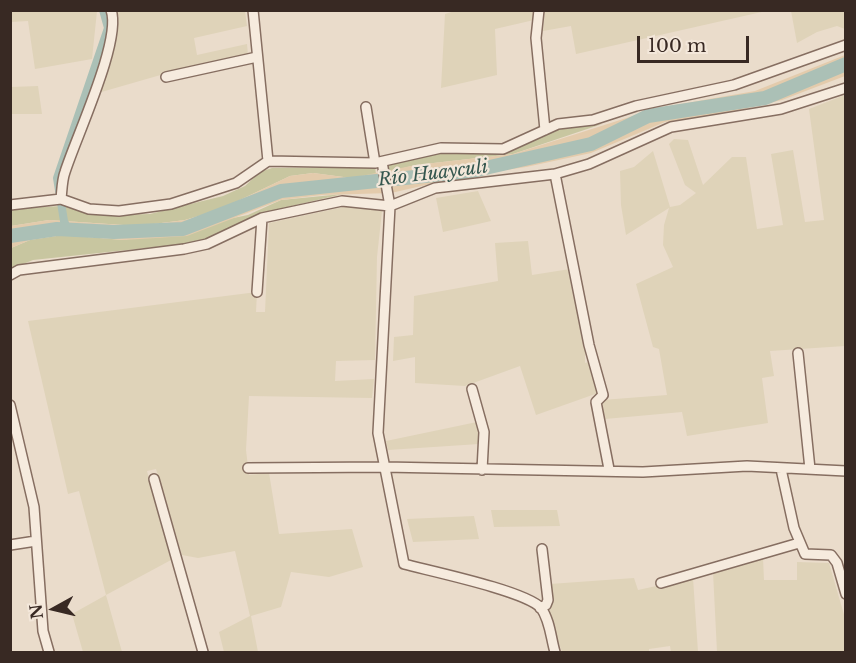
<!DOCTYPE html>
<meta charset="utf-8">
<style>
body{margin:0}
#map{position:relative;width:856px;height:663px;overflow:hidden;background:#eadccb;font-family:"Libre Baskerville",serif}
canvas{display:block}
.frame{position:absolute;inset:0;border:12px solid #382923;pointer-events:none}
.north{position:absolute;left:24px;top:579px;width:60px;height:60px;-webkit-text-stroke:4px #f3e7da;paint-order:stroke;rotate:262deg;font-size:16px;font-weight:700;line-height:24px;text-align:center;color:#382923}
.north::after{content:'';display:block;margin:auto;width:21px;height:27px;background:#382923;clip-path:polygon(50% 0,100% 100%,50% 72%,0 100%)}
.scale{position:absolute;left:637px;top:36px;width:112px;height:27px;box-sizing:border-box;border:3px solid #382923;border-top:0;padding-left:8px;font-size:18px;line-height:21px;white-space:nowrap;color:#382923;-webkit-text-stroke:4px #f3e7da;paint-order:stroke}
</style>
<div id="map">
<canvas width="856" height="663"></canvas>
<div class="frame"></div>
<div class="north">N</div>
<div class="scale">100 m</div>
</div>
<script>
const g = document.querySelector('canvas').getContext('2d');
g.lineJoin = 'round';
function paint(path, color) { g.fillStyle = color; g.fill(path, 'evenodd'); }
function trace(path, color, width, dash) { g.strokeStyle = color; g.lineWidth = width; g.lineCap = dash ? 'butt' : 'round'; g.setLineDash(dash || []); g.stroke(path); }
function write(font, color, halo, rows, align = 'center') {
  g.font = font + ' "Libre Baskerville",serif'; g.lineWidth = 4.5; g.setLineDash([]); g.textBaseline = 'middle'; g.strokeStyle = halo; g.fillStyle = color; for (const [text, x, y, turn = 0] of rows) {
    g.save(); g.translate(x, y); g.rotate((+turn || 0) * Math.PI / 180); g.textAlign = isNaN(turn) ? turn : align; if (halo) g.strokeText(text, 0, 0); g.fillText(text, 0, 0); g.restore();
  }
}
const farmland = new Path2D(`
 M458,10L535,11L534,20L495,29L497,75L441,88L445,14Z
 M10,11H97L92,59L35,69L28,21L11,22Z
 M116,11H245L247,26L194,38L197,55L247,44L248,55L164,74L98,93L111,56L119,17Z
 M545,11V10L766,11L576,54L571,26L543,31Z
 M791,11H845V29L837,26L817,32L797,43Z
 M38,86L42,114H11V87Z
 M845,95V346L770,351L774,376L762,378L768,423L687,436L682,412L605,419L602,400L667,395L659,349L653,347L636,284L673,267L663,245L664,225L669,208L626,235L621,205L620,171L634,167L653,151L670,207L680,205L696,193L685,185L669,144L674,139L688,140L703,185L732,157H746L757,229L783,225L771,154L793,150L805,222L824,220L809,109Z
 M478,191L491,221L443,232L436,198Z
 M348,206L382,211L377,257L375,360L336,361L335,381L374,379L372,398L249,396L246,450L249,475L269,473L279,534L352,529L363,567L329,577L291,572L281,607L251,616L258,652H224L219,632L250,616L235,551L198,558L182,555L156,469L147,471L171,560L106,595L122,652H83L72,614L106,595L79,491L68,494L28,321L257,292L256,312H265L269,223Z
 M528,241L532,275L570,269L585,344V363L589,362L598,393L536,415L520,366L465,386L415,383V357L393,361L394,337L413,335L414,296L498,281L495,243Z
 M477,422L479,444L388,450L386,441Z
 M491,510H557L560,526L494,527Z
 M474,516L479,539L413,542L407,519Z
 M763,558L764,580H797V562L829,563L845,618V652H717L713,572Z
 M634,578L638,590L693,578L698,652H671L670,646L649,649V652H562L548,611L552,604L550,584Z`);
const green = new Path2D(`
 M602,124L513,154L416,165L387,172V166L441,151L488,153L559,128Z
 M375,167L376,174L351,178L313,173L290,176L219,210L185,220L138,226L49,220L11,226V209L61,206L115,215L150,214L223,196L245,186L260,172L272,168Z
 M343,194L283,208L205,239L184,244L33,260L11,269V248L30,240L63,235L124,240L248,215L281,200Z`);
const sand = new Path2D(`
 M845,55V76L782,100L731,112L665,122L591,153L526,167L465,176L391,193L322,195L281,200L187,236L124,240L63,235L30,240L11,248V226L49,220L138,226L185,220L219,210L290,176L313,173L351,178L416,165L513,154L658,108L755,91Z`);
const canal = new Path2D(`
 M68,229L64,221L57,178L108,28L103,10`);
const river = new Path2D(`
 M10,236L57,229L114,232L183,229L281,191L472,171L591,144L648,116L765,98L846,64`);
const minor = new Path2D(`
 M253,10L268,161
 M539,10L536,38L545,130
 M166,77L257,57
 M366,107L375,163
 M382,162L390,206L378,433L404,564C430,571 526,591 541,608C550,620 551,639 555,652
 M555,174L589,345L603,395L596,402L609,469
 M61,199C62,190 62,180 65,172C76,137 122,40 111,10
 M10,205L61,199L89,209L119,211L171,204L236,183L268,161L375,163L441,148L503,149L558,124L593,120L636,106L734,85L846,45
 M10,275L19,270L184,249L207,244L262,218L342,201L390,206L435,188L555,174L589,164L671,127L781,109L846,88
 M257,292L262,218
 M798,353L810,469
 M472,389L484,432L482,470
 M10,405L34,507L43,631L49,652
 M248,468L384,467L643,472L747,466L846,471
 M781,469L794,528L805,554L831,555L837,563L846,594
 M154,479L203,652
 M10,545L36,541
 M661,583L799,543
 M540,608L546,605L548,600L542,549`);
const waterNames = [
 ["Río Huayculi",433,174,-7]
];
paint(farmland, '#dfd3b9');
paint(green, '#c8c6a0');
paint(sand, '#e3cbac');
trace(canal, '#abc0b6', 8);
trace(river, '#abc0b6', 14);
trace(minor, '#866e61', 12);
trace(minor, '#f6ebde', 9);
write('italic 18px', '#34564e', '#f3e7da', waterNames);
</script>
